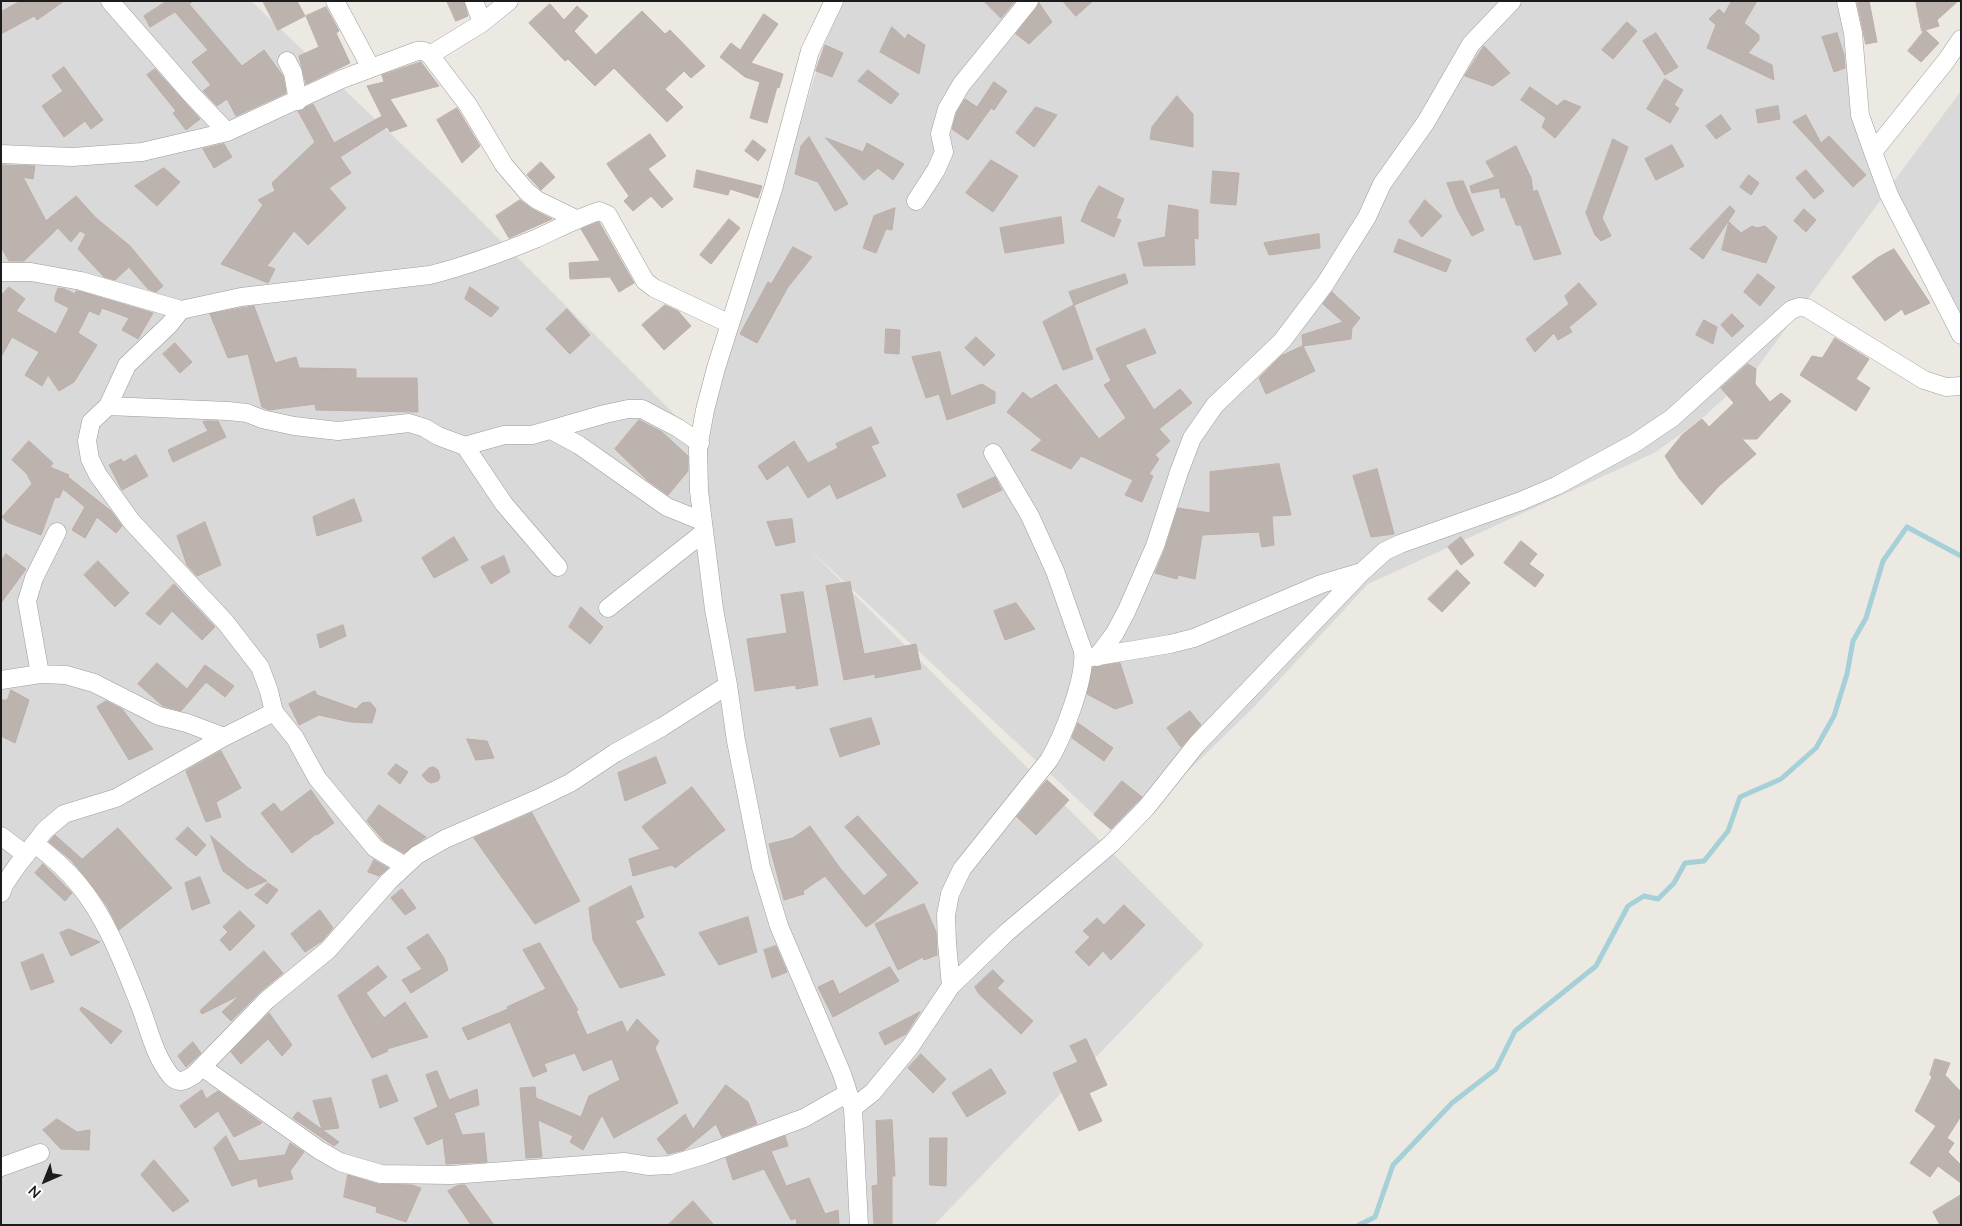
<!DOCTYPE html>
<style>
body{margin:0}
#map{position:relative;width:1962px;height:1226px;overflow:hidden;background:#ece8e2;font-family:Lato,sans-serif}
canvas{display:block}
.frame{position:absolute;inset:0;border:2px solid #1c1c1c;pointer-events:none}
.north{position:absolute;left:20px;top:1156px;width:50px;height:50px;-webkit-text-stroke:4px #fff;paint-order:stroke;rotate:224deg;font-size:14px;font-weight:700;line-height:20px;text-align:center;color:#1c1c1c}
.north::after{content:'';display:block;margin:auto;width:18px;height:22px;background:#1c1c1c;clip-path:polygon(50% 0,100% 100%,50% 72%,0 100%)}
</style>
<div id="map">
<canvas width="1962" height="1226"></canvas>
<div class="frame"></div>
<div class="north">N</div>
</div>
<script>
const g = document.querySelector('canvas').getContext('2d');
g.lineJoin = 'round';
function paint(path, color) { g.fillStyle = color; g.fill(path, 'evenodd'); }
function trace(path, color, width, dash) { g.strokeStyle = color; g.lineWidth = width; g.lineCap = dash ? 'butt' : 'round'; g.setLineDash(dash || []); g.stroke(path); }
const residential = new Path2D(`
 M1,1H251L451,191L702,442L838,1H1840L1888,189L1961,91V316L1888,190L1756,369L1698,422L1654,453L1368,584L1255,706L1119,838L807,547L1204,945L934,1225H1Z`);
const stream = new Path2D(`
 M1359,1225L1375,1217L1393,1165L1452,1103L1496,1069L1515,1031L1596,966L1628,906L1644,896L1658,899L1674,883L1685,863L1704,861L1728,831L1740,797L1781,779L1816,748L1834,716L1847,674L1853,641L1866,618L1883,561L1907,527L1961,556`);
const building = new Path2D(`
 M21,1H64L37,20L34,16L1,34V12Z
 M167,1H193L189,4L242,66L264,50L283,76L286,93L236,116L227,99L217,106L203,91L211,85L192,62L208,50L175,12L150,27L144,16Z
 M263,1H297L305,16L278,30Z
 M447,1H464L468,16L456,21Z
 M984,1H1015L1001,18Z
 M1063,1H1093L1076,16Z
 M1732,1H1757L1744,23L1759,35V40L1748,53L1772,65L1774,80L1707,48L1716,25L1709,19L1719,9L1724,14Z
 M1857,1H1869L1877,42L1866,44Z
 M1916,1H1958L1937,20L1939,26L1922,31Z
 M1039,3L1052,22L1029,44L1016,34Z
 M550,4L564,20L577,6L588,16L574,31L596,55L642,11L665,34L670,30L705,66L691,78L684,71L665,89L683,107L667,122L614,68L595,86L568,59L565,61L529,23Z
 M326,7L339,31L336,33L350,63L306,84L299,56L319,47L306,16Z
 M764,14L778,24L751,63L783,74L779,88L777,87L767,123L750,118L760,82L745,77L720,57L731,43L740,50Z
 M1627,22L1637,31L1613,59L1602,50Z
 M892,27L905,39L908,34L925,45L919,74L880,52Z
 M1925,30L1939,43L1921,62L1908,51Z
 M1656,33L1678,67L1665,75L1643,41Z
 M1837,33L1844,55L1845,68L1834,72L1822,37Z
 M825,45L843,53L832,77L816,71Z
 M1484,46L1510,73L1493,86L1465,76Z
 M421,62L439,86L390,99L407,126L390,132L387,127L340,157L351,173L329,188L346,208L308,245L294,231L267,266L275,269L268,283L221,264L263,205L258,200L275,191L272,183L315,142L298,111L313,104L334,143L382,116L367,86L384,82L382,75Z
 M64,67L103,120L91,129L85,121L64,137L42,106L63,91L52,76Z
 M155,69L200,119L186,130L173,113L176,111L147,75Z
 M868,70L899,94L891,104L858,81Z
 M1665,79L1683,90L1674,105L1679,108L1670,123L1647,109Z
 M994,82L1007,91L994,110L991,108L968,140L952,129L957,112L965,99L977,107Z
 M1530,87L1557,106L1564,100L1581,107L1555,138L1542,127L1546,118L1521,100Z
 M1177,96L1193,114V147L1150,139L1152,127Z
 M1778,106L1780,119L1758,123L1756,110Z
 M1036,107L1057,115L1034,147L1016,133Z
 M457,108L480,146L462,163L437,120Z
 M1721,115L1731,129L1716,139L1706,126Z
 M1806,115L1821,143L1829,136L1866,175L1853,187L1793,122Z
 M650,134L666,156L648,169L673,199L662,208L651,196L633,211L624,201L629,196L607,164Z
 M809,137L848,204L835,211L818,182L795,174L801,146Z
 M826,138L863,152L867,143L904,164L893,180L878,168L864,180Z
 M1613,139L1628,147L1602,218L1611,236L1601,241L1595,235L1586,213Z
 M753,140L766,150L758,161L745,151Z
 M224,144L232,157L214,168L203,149Z
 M1672,145L1684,166L1656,180L1645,159Z
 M1516,146L1531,178L1533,192L1537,190L1561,254L1534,260L1521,225H1516L1505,197L1501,198L1499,188L1472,193L1470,186L1495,177L1486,162Z
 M991,160L1018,176L993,212L966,193Z
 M541,162L555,177L541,190L527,175Z
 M1,165L35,166L33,179L23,177L46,221L76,196L96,218L130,246L163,286L156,292L148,289L129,267L115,280L104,277L78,249L86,234L80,231L71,242L58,228L24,261H9L1,247Z
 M164,168L180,182L157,206L135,186Z
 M697,170L762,186L758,198L730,189L728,195L694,187Z
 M1806,170L1824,191L1814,199L1796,178Z
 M1213,171L1239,173L1236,205L1211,203Z
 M1749,175L1759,183L1751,195L1740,187Z
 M1463,181L1484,230L1472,236L1457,209L1447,183Z
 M1099,186L1124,199L1116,218L1121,220L1114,237L1081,221L1089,202Z
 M520,200L532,209L552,219L509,238L496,216Z
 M1425,200L1442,216L1422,237L1409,222Z
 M1169,205L1198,210V239L1194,238L1195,265L1144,266L1138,243L1165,237Z
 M1730,206L1735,211L1703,259L1690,249Z
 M895,208L892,230L886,229L876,253L863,248L874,216Z
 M1804,209L1816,220L1806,232L1794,221Z
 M1061,217L1064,243L1005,253L1000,228Z
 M729,219L740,228L711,264L700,255Z
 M599,222L634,283L619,292L610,277L570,279L569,263L600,261L581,229Z
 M1729,222L1741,233L1752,226L1757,228L1765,226L1777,237L1766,263L1722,250Z
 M1319,234L1320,248L1269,255L1264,243Z
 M1399,239L1451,260L1446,272L1394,252Z
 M793,247L812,257L788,287L757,343L740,334L768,282L771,284Z
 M1894,249L1930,303L1905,315L1902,309L1885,321L1852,277L1877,258Z
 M1125,274L1128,283L1074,305L1069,292Z
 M1758,274L1775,287L1760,306L1744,292Z
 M1579,283L1597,304L1569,327L1572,332L1558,340L1554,333L1535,352L1526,339L1569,304L1565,296Z
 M9,287L25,299L16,311L56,334L69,308L55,301V296L58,288L65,289L75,294L76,291H79L153,313L138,339L122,330L129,318L102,308L99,315L89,311L78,333L97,345L74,382L59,391L48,375L42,386L25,375L39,352L12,337L1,357V296Z
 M470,287L499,308L491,317L465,299Z
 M1332,292L1360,318L1352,328L1351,339L1303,346L1302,335L1343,322L1323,304Z
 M665,305L678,311L691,326L664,350L642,325Z
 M1074,305L1093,359L1063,370L1043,322Z
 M254,306L275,363L296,357L299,368L356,369V378H417L418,412L316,410L315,404L269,410L262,407L248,354L228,358L210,314Z
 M567,309L590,335L570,354L546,329Z
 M1732,314L1744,326L1732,337L1721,325Z
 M1704,320L1717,327L1713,344L1696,335Z
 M886,329L900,330L899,354L885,353Z
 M1145,329L1156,353L1125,365L1154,410L1180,389L1192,403L1159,429L1170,441L1155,455L1159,459L1149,474L1153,476L1142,502L1125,495L1133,480L1081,456L1071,469L1031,450L1042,440L1007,412L1023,392L1031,399L1056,384L1099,439L1126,418L1104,385L1111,381L1096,349Z
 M976,337L995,355L984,366L965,348Z
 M1835,338L1869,359L1856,379L1870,388L1856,411L1800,375L1812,356L1822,358Z
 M175,343L192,362L180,373L163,354Z
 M1303,346L1315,371L1266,394L1259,378L1281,356Z
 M940,352L951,396L982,384L995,392V403L947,420L939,394L926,398L912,357Z
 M1748,364L1756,369L1755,384L1770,402L1781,393L1791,401L1757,439H1742L1756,454L1719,486L1702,505L1679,478L1665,456L1682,435L1702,419L1709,427L1734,403L1721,388Z
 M639,420L662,432L688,456V471L668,495L647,480L615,449Z
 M207,421H218L226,437L173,462L168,450L208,431L203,422Z
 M871,427L879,443L871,446L886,476L837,499L830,484L808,498L788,465L767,480L758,466L794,441L808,463L838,448L836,444Z
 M29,441L53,463L50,467L69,475L68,477L111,511L122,526L116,533L97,517L85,538L72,530L85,507L63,489L59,498L55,497L41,535L7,522L2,517L32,484L27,474L12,460Z
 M136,455L148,476L122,490L109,465L121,459L123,462Z
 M1279,464L1291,515L1272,516L1274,545L1262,547L1259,532L1202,535L1195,579L1178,575L1177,579L1155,573L1165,549L1178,508L1210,513V472Z
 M1377,469L1394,534L1371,537L1353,476Z
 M995,477L1002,490L963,508L957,495Z
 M354,499L362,521L317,536L313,517Z
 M792,519L795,542L776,546L767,522Z
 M205,522L221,565L197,576L187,565L177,536Z
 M454,537L468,560L434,578L422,558Z
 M1461,537L1474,555L1461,565L1448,547Z
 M1521,541L1537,554L1529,564L1544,575L1535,587L1504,563Z
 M6,554L26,569L1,603V561Z
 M504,556L510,572L491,584L481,567Z
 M98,561L129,593L115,607L84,575Z
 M1457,570L1470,583L1442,612L1428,599Z
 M850,582L864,654L916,644L921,669L875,678V674L844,680L826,586Z
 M174,584L215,627L202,640L172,611L160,625L146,614Z
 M803,592L818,685L796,689V685L755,691L747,639L787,633L781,595Z
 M1016,603L1035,629L1005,640L994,611Z
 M581,607L603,627L590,644L569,627Z
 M343,625L346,636L320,648L317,635Z
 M157,663L187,689L205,665L234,686L225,697L206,682L181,711L163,706L138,684Z
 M1120,663L1133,703L1115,709L1087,694L1093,667Z
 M11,690L29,700L15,743L1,736V700H7Z
 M315,691L317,695L356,709L362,703L370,702L376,709L372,723L350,722L319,715L299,725L289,704Z
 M106,701L122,709L153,749L129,760L97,707Z
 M1190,711L1201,725L1181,747L1167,728Z
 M871,718L880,744L840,757L830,729Z
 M1078,723L1113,748L1104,761L1072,738Z
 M467,739L487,741L494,758L476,760Z
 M221,751L241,788L216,802L221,817L206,822L186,771Z
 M656,757L666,783L625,801L618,773Z
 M396,764L408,772L400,784L388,774Z
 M434,767L438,770L440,777L438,781L431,783L427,781L422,775L429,768Z
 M1047,780L1069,800L1036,835L1017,817Z
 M1122,781L1142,797L1111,829L1094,815Z
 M692,787L725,830L675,868L672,865L633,876L629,859L660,849L642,827Z
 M311,790L334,823L317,835L316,834L292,853L261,813L274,803L281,812Z
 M379,805L402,821L426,837L404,853L385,842L367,821Z
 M532,813L580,901L535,924L474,838Z
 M858,816L918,883L874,922L866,927L825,876L803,891L804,894L784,900L769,844L793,838L810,826L840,868L864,896L888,875L845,827Z
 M188,827L206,845L196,856L176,839Z
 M118,828L172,888L119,930L107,906L87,879L71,860L49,842L55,835L82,859Z
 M211,836L247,867L267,881L247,889L223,871Z
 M374,860L388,868L379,876L368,872Z
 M43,864L72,893L65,901L35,873Z
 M200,877L210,903L192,910L185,883Z
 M268,883L278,890L267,904L255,895Z
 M631,886L644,917L635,921L665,975L620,988L593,940L589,908Z
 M402,889L416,908L405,915L391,898Z
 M924,904L936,932L937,955L924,960L923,957L898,970L875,924Z
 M1124,905L1145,925L1111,960L1103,951L1089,966L1075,952L1090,937L1083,931L1097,918L1104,925Z
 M320,910L333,928L322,941L305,952L291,934Z
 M240,911L255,926L230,951L220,940L228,932L223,927Z
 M748,917L757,952L719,965L699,933Z
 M69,929L100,942L71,956L60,933Z
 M428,934L444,958L448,970L411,993L402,980L422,969L407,948Z
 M540,943L578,1010L576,1011L587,1035L622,1021L627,1033L637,1019L659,1041L655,1048L678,1103L614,1138L602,1115L583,1150L570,1142L573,1136L538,1120L542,1157L526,1158L520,1088L535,1087L536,1098L581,1117L589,1096L620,1080L612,1059L583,1071L575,1053L544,1064L547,1071L533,1077L510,1022L468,1040L462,1028L508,1009L507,1007L546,989L523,950Z
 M776,946L787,972L772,978L764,950Z
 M264,951L283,973L259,993L231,1021L222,1012L240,995L202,1014L200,1011Z
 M43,954L54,982L31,990L21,963Z
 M378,966L387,977L366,993L384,1018L405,1002L428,1037L387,1049L388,1051L372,1058L338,996Z
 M890,967L899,981L833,1017L818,987L833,980L839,994Z
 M993,970L1004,981L997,988L1033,1021L1021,1034L979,994L975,987Z
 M82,1007L122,1031L111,1044L80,1010Z
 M920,1012L906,1034L885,1045L879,1033Z
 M269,1013L292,1045L282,1056L268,1039L241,1064L231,1052Z
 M1086,1039L1107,1085L1089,1093L1102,1121L1079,1131L1053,1073L1078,1062L1070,1046Z
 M193,1042L201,1053L186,1067L178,1056Z
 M921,1054L946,1079L933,1093L908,1068Z
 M1935,1059L1950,1063L1945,1075L1961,1092V1116L1947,1138L1954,1143L1948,1152L1961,1165V1183L1938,1166L1930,1177L1910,1163L1936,1126L1915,1111L1932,1077L1930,1075Z
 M991,1069L1006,1093L967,1117L952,1093Z
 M437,1071L449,1100L477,1089L479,1105L454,1113L462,1135L484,1133L487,1162L446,1164L443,1138L427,1145L414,1118L438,1107L426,1075Z
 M387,1075L398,1101L380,1108L372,1080Z
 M726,1085L748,1102L757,1124L722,1137L716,1124L684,1150L668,1154L657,1139L685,1114L693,1129Z
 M202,1090L206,1099L218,1091L262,1123L234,1137L218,1111L195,1128L180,1106Z
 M331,1098L339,1128L322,1130L313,1101Z
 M298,1112L302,1115L339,1142L334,1146L293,1118Z
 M57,1119L77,1132L90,1130L89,1150L61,1149L43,1130Z
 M892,1120L895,1176H892V1225H874L872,1186L878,1185L876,1121Z
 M226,1136L239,1161L285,1155L290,1143L304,1152L290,1171L293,1179L259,1187L257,1178L232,1186L214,1148Z
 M785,1136L788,1146L771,1151L786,1186L809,1178L825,1214L838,1210L839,1225H797L796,1218L791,1220L764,1169L733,1180L726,1158Z
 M930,1138H947L946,1186L930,1185Z
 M154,1160L189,1201L173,1212L141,1175Z
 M348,1175L378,1184L412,1185L421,1188L406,1222L376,1212L377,1207L344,1197Z
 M459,1185H465L494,1225H471L448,1191Z
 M1961,1195V1225H1940L1933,1212Z
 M693,1201L714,1225H668Z`);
const minor = new Path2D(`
 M110,1L191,94L227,132
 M335,1L371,68
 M474,1L482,23
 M834,1L810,51L773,189L716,368L705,410L698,448L699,491L714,609L728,685L736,741L761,867L779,926L842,1074L853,1108L859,1225
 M1846,1L1853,33L1860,115L1873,152L1889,195L1961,335
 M430,55L482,23L509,1
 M287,61L293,73L298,101
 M1873,152L1946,61L1961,39
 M1,154L72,157L142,152L227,132L342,79L417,51H424L430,55L468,105L504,165L527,192L537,200L576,219
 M916,201L936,170L944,152L940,134L947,109L961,85L1029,1
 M1,272H31L81,281L181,310L241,297L430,275C466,266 501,253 535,239C557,229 576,219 599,211L608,215L613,224L645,281L654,288L730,324
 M181,310L169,325L127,365L108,406L91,422L87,441L90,459L98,475L132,522L226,623L260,667L269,691L274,712L295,738L317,778L375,848L405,866
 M108,406L228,411L247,413L262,419L294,426L338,431L409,423L425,428L438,436L465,446L504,435H532L605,414L628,409H642L678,428L700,443
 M553,431L579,445L667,507L702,521
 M465,446L504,504L558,567
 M608,608L703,533
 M1092,657L1170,644L1194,638L1321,584L1361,572
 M1097,657L1115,633L1127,610L1155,546L1179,472L1192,438L1215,405L1282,341L1325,284L1367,217L1382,184L1426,122L1471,44L1512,1
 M40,674L27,601L34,578L57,532
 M1,680L40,674L66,675L94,683L159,716L187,723L224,737
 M1,836L26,855
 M35,844C51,856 66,869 79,885C107,919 123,963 139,1003C149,1028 154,1056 171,1076C179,1085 186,1080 194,1075L267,1000L328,950L389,881L417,855L445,839L537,799L570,783L615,753L662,727L728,685
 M1,893L4,885L17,866L45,830L64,814L116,798L224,737L274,712
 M951,986L947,943L946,915L950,894L962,869L1049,760C1063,737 1086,678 1083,651L1055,571L1030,516L993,453
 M202,1067L319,1150L340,1162L381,1174L451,1175L624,1162L649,1166L670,1165L704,1155L804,1118L848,1093
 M853,1108L873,1092L910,1047L951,986L1006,933L1111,844L1146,808L1197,744L1362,572L1385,551L1400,544L1521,501L1556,486L1635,443L1672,418L1791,310L1799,307L1807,308L1924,380L1946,387L1961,386
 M1,1167L40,1153`);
paint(residential, '#dad9d9');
trace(stream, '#a6d0d7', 5);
paint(building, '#bcb3af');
trace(building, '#bdaea6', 1);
trace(minor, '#9d9d9d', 19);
trace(minor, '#fff', 18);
</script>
